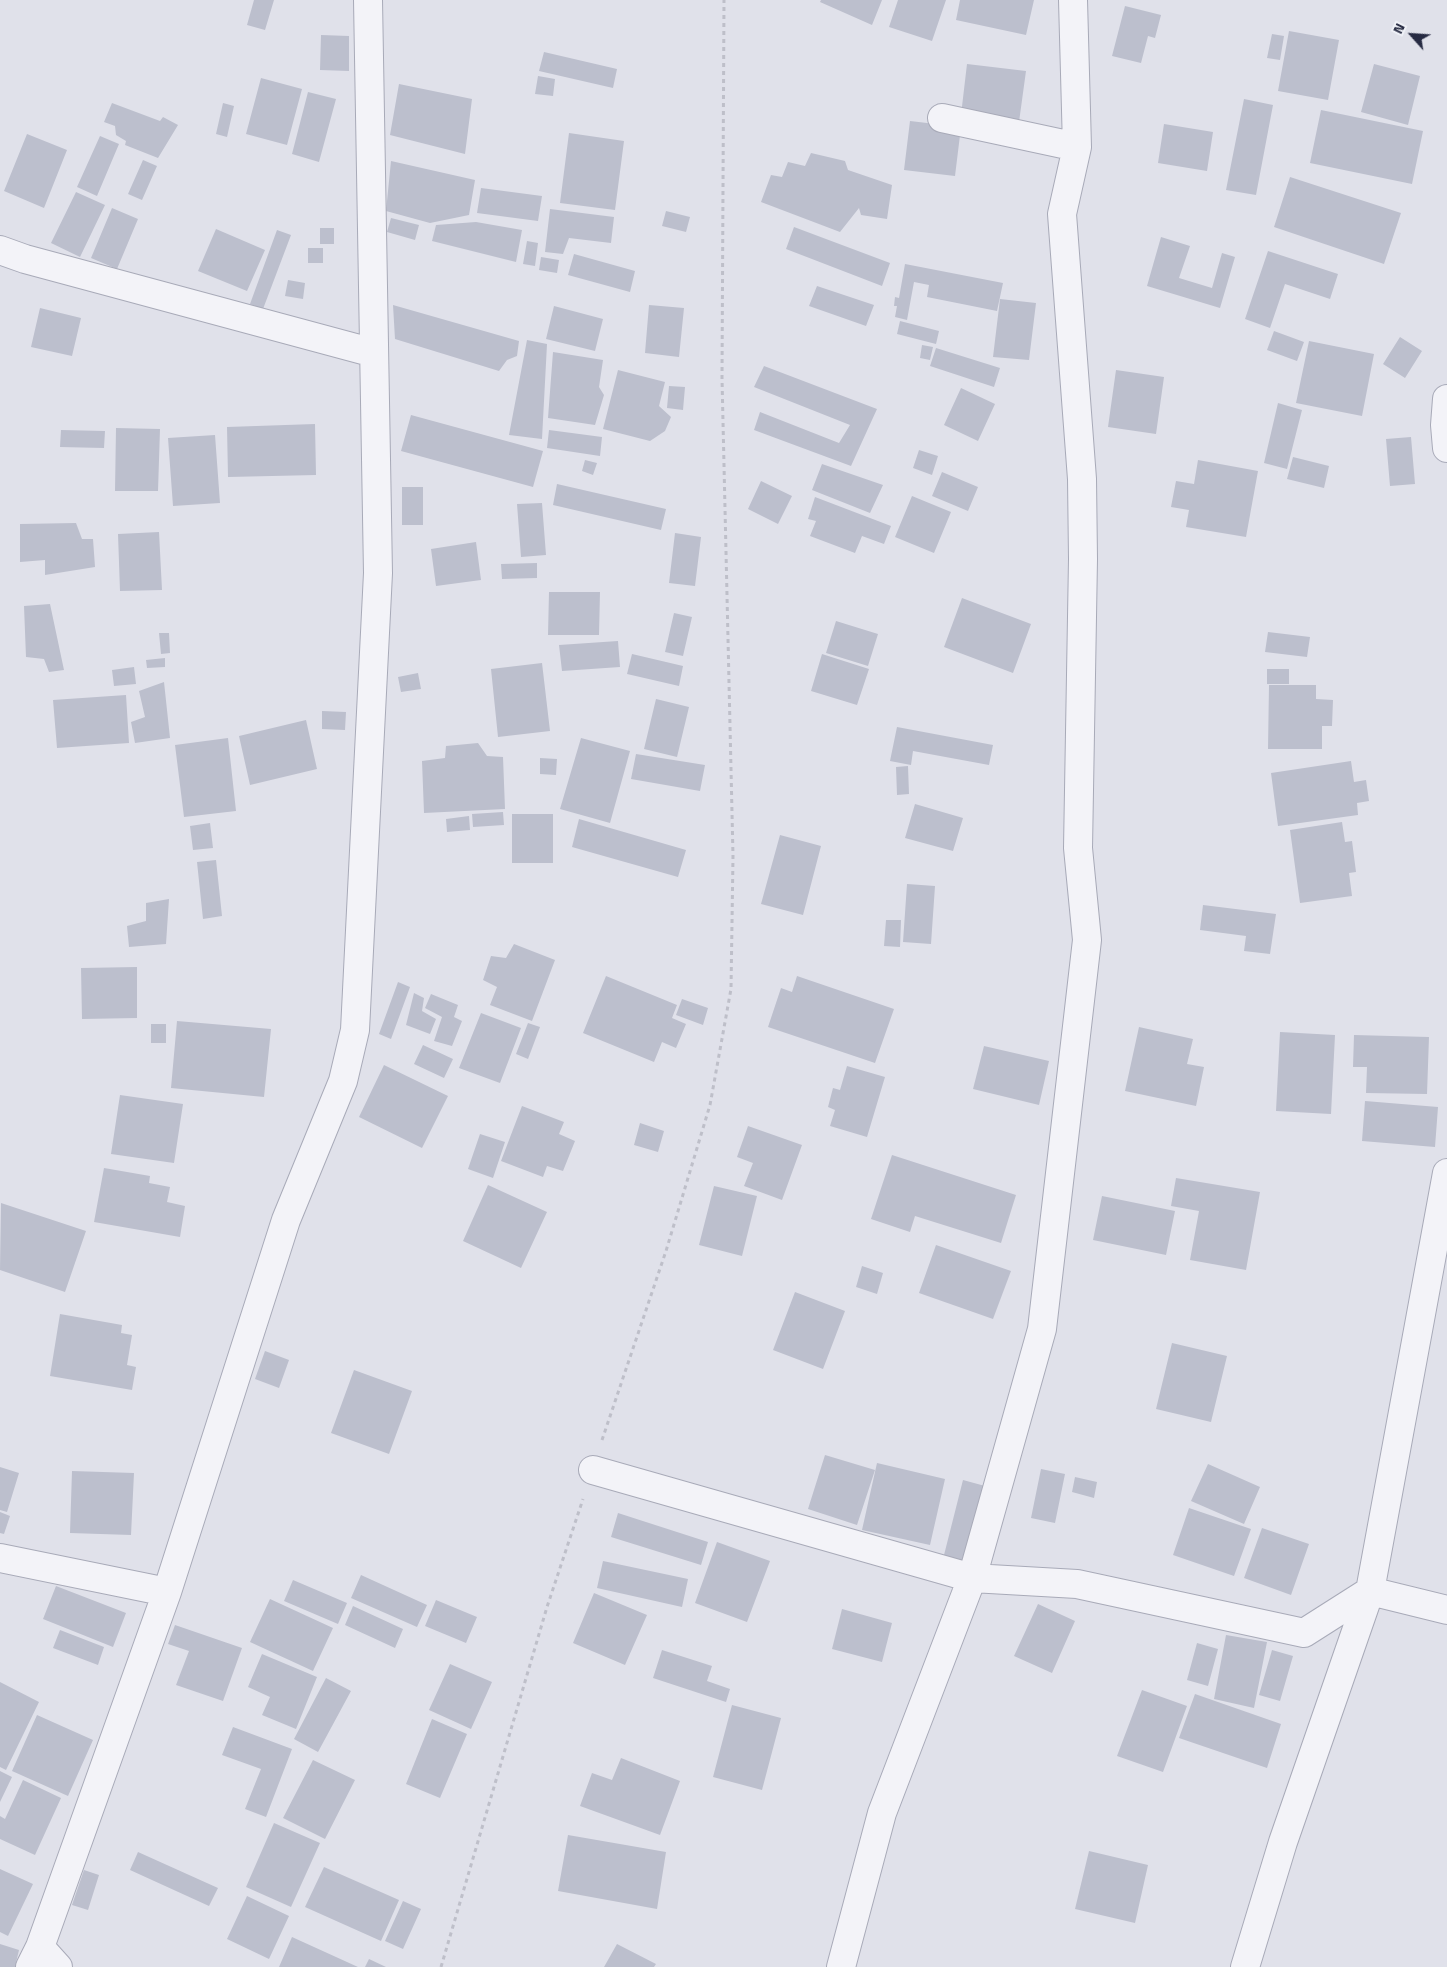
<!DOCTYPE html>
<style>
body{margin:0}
#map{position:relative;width:1447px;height:1967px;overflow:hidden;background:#e0e1ea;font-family:"Titillium Web",sans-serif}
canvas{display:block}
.north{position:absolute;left:1387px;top:10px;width:50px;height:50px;-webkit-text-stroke:4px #eff1f7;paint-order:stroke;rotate:296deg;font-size:14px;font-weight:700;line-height:20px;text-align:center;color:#272b43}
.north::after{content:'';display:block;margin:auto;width:18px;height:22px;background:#272b43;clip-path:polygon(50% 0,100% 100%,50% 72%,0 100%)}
</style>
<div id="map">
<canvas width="1447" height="1967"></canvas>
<div class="north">N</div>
</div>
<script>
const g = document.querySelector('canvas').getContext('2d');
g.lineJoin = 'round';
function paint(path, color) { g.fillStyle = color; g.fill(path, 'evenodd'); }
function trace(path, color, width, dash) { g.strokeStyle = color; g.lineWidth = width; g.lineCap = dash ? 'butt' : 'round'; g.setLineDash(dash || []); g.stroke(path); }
const building = new Path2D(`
 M254,0H274L265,30L247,25Z
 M821,0H882L872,25L820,2Z
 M898,0H946L932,41L889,27Z
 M960,0H1034L1026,35L956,20Z
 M1125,6L1161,15L1155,38L1148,36L1141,63L1112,56Z
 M1289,31L1339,40L1328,100L1278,91Z
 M1272,34L1284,36L1280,60L1267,58Z
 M321,35L349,36V71L320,70Z
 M544,52L617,69L613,88L539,71Z
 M967,64L1026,71L1019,122L961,115Z
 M1374,64L1420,76L1408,125L1361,112Z
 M538,76L555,79L553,96L535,94Z
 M261,78L302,89L287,145L246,134Z
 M399,84L472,99L465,154L390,135Z
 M308,92L336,99L319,162L292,154Z
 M1244,99L1273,105L1256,195L1226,190Z
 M112,103L160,121L163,117L178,125L158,158L125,145L126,141L116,135L115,126L104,122Z
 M223,103L234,106L227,137L216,134Z
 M1321,110L1423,131L1412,184L1310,163Z
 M910,121L961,127L955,176L904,170Z
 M1164,124L1213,132L1207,171L1158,163Z
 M569,133L624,141L615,210L560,203Z
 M27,134L67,150L44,208L4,191Z
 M100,136L119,144L97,196L77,187Z
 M811,153L845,161L848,170L892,185L887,219L861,215L859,208L840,232L761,202L771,175L782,177L788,162L805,166Z
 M143,160L157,166L142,200L128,194Z
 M391,161L475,180L469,215L430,223L386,211Z
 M1290,177L1401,213L1384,264L1274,227Z
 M481,188L542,196L538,221L477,213Z
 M76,192L105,205L80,257L51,243Z
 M112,208L138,219L117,269L91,258Z
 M550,209L614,217L611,243L569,238L563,254L545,252Z
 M666,211L690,217L686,232L662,226Z
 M391,218L419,225L415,240L387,232Z
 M476,222L522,230L516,262L432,241L436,225Z
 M794,227L890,263L882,286L786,249Z
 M320,228H334V244H320Z
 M216,229L265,250L247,291L198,271Z
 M277,230L291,235L263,309L250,304Z
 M1161,237L1190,246L1179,278L1212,288L1222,253L1235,257L1220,308L1147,286Z
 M527,241L538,243L535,266L523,264Z
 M308,248H323V263H308Z
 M1268,251L1338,274L1330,299L1285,284L1270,328L1245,319Z
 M574,254L635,271L630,292L568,275Z
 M541,257L559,260L557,273L539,270Z
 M905,264L1003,283L997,311L927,297L929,285L914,282L907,320L895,317L897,306H894L895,297L899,298Z
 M288,280L305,283L303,299L285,296Z
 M817,286L874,305L866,326L809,306Z
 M1000,299L1036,303L1029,360L993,357Z
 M393,305L519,341L517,356L507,360L499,371L395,339Z
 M649,305L684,308L679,357L645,353Z
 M554,306L603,319L595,351L546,339Z
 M40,308L81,318L72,356L31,347Z
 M900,321L939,331L936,344L897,334Z
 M1274,331L1304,342L1297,361L1267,350Z
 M1400,337L1422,351L1405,378L1383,364Z
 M527,340L547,344L542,439L509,435Z
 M1309,341L1374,354L1362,416L1296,403Z
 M922,345L933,347L930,360L920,358Z
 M936,348L1000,368L994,387L930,366Z
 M553,352L603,360L599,387L604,395L595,425L548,418Z
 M764,366L877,409L851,466L754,430L760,412L839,443L850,425L754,387Z
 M618,370L665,382L659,406L671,417L665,431L650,441L603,429Z
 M1116,370L1164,377L1156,434L1108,427Z
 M669,386L685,387L683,410L667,408Z
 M961,388L995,404L978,441L944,425Z
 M1278,403L1302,410L1287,469L1264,463Z
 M411,415L543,451L533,487L401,451Z
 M315,424L316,475L228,477L227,427Z
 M116,428L160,429L158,491H115Z
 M61,430L105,431L104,448L60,447Z
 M549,430L602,437L600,456L547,448Z
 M215,435L220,503L173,506L168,438Z
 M1411,437L1415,484L1390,486L1386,439Z
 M919,450L938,456L932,475L913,468Z
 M1293,457L1329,466L1324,488L1287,479Z
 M585,460L597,463L593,475L582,471Z
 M1198,460L1258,471L1246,537L1186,527L1189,510L1171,507L1176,481L1194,484Z
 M822,464L883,485L870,513L812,490Z
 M942,472L978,487L968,511L932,496Z
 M761,481L792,496L778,524L748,509Z
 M557,484L666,509L661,530L553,505Z
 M402,487H423V525H402Z
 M912,496L951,512L934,553L895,537Z
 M815,497L891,526L884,544L862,536L855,553L810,536L816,521L808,519Z
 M542,503L546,555L521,557L517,504Z
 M76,523L82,539H93L95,567L45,575V560L20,562V524Z
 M159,532L162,590L120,591L118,534Z
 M675,533L701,537L695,586L669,583Z
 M476,542L481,580L436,586L431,549Z
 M537,563V578L502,579L501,564Z
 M549,592H600L599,635H548Z
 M962,598L1031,624L1013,673L944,647Z
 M50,604L64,670L49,672L44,659L26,657L24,606Z
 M674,613L692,617L683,656L665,652Z
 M836,621L878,634L868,666L826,653Z
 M1268,632L1310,637L1307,657L1265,652Z
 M159,633H169L170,653L161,654Z
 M618,641L620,667L562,671L559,645Z
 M632,654L683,666L679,686L627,674Z
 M822,654L869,669L857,705L811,691Z
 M165,658V667L147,668L146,660Z
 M542,663L550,731L498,737L491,669Z
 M134,667L136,684L114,686L112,670Z
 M1267,669H1289V684H1267Z
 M418,673L421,689L401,692L398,677Z
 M164,682L170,738L135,743L131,722L145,717L139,691Z
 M1269,685H1316V699L1333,700L1332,726H1322V749H1268Z
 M126,695L129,743L57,748L53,700Z
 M656,699L689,707L677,757L644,749Z
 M322,711L346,712L345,730L322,729Z
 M306,720L317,769L250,785L239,736Z
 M897,727L993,745L989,765L913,751L911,765L890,761Z
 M228,738L236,811L184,817L175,745Z
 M581,738L630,751L610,823L560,809Z
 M478,743L487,756L503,757L505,809L424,813L422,761L445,758L446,746Z
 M636,754L705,765L700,791L631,779Z
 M540,758L557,759L556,775L540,774Z
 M1351,761L1354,782L1366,780L1369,801L1357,803L1358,815L1278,826L1271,773Z
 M908,766L909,794L897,795L896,767Z
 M915,804L963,818L953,851L905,838Z
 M503,812L504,825L473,827L472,814Z
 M512,814H553V863H512Z
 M469,816L470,830L447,832L446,819Z
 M579,819L686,850L678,877L572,847Z
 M1342,822L1345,842L1352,841L1356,872L1349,873L1352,896L1300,903L1290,830Z
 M210,823L213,848L193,850L190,826Z
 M780,835L821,846L803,915L761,904Z
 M216,860L222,916L203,919L197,862Z
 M907,884L935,886L931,944L903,942Z
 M169,899L166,944L129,947L127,926L146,921V903Z
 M1203,905L1276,914L1270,954L1244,951L1246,936L1200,930Z
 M886,920H901L900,947L884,946Z
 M514,944L555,960L532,1021L490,1005L497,987L483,980L491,956L506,958Z
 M137,967V1018L82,1019L81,968Z
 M606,976L677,1005L672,1018L686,1024L676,1048L662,1042L654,1062L583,1033Z
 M797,976L894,1009L875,1063L768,1027L781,988L792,992Z
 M398,982L410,987L391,1039L379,1034Z
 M414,993L424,998L422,1011L436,1019L430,1034L406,1025Z
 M431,994L458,1005L454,1017L462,1021L452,1046L434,1041L442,1017L425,1008Z
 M682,999L708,1008L703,1025L676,1015Z
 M481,1013L521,1028L500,1083L459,1068Z
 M177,1021L271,1029L264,1097L171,1088Z
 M528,1023L540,1027L528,1059L516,1054Z
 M151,1024H166V1043H151Z
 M1139,1027L1193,1039L1187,1064L1204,1067L1196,1106L1125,1091Z
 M1280,1032L1335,1035L1331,1114L1276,1111Z
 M1354,1035L1429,1037L1427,1094L1366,1093L1367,1067H1353Z
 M423,1045L453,1059L444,1078L414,1064Z
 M984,1046L1049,1061L1039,1105L973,1089Z
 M384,1065L448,1096L422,1148L359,1117Z
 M847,1066L885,1077L867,1137L830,1126L835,1110L828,1107L833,1088L840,1090Z
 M120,1095L183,1104L174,1163L111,1154Z
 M1365,1101L1438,1107L1435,1147L1362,1141Z
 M522,1106L564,1122L559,1134L575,1141L563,1171L547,1166L543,1177L501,1161Z
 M640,1123L664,1131L658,1152L634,1145Z
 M748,1126L802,1145L782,1200L744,1186L753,1163L737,1157Z
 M480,1134L505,1142L493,1178L468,1169Z
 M892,1155L1016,1195L1001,1243L915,1216L910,1232L871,1219Z
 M104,1168L150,1176L149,1183L170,1187L167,1202L185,1206L180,1237L94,1222Z
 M1176,1178L1260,1192L1246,1270L1190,1260L1199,1211L1171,1206Z
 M488,1185L547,1212L521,1268L463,1241Z
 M714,1186L757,1196L742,1256L699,1245Z
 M1102,1196L1175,1211L1166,1255L1093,1240Z
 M1,1203L86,1231L65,1292L0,1270Z
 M936,1245L1011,1271L993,1319L919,1293Z
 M862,1266L883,1273L877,1294L856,1287Z
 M795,1292L845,1311L823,1369L773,1350Z
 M60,1314L122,1325L121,1333L132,1335L127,1365L136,1367L132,1390L50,1376Z
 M1172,1343L1227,1356L1211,1422L1156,1409Z
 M265,1351L289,1360L279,1388L255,1379Z
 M354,1370L412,1391L389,1454L331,1433Z
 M825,1455L875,1470L857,1525L808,1509Z
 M877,1463L945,1479L930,1545L862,1530Z
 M1208,1464L1260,1487L1244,1524L1191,1501Z
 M0,1467L19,1473L7,1512L0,1510Z
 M1041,1469L1065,1474L1055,1523L1031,1518Z
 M72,1471L134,1473L131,1535L70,1533Z
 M1075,1477L1097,1482L1094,1498L1072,1492Z
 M963,1480L985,1486L965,1565L943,1559Z
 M1189,1508L1251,1529L1234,1576L1173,1555Z
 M0,1512L10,1516L4,1534L0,1533Z
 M618,1513L708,1542L701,1565L611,1537Z
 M1262,1528L1309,1544L1291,1595L1244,1578Z
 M717,1542L770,1561L747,1622L695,1603Z
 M603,1561L688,1579L682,1607L597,1588Z
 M361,1575L427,1605L417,1627L351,1598Z
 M293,1580L347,1603L338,1624L284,1601Z
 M56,1586L126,1613L113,1647L43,1619Z
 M594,1593L647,1615L625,1665L573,1643Z
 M270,1599L333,1628L313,1671L250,1642Z
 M436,1600L477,1617L466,1643L425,1626Z
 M1038,1604L1075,1621L1052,1673L1014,1656Z
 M353,1606L403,1629L395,1648L345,1625Z
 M842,1609L892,1623L882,1662L832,1649Z
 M175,1625L242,1648L223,1701L176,1685L189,1651L168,1644Z
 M60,1630L104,1647L98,1665L53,1648Z
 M1226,1635L1267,1642L1254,1708L1214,1699Z
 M1197,1643L1218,1649L1208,1686L1187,1680Z
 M662,1650L712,1666L707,1681L730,1689L726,1702L653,1678Z
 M1272,1650L1293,1656L1280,1701L1259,1695Z
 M262,1654L317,1677L296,1729L262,1715L270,1697L248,1687Z
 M450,1664L492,1682L471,1729L429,1710Z
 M326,1678L351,1691L318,1752L294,1739Z
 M0,1682L39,1702L6,1770L0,1767Z
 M1142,1690L1187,1706L1163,1772L1117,1756Z
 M1195,1694L1281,1724L1267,1768L1179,1738Z
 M732,1705L781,1718L762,1790L713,1777Z
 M37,1715L93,1740L68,1796L12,1771Z
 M432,1719L467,1734L440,1798L406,1784Z
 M233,1727L292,1749L266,1817L245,1809L261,1769L222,1755Z
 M621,1758L680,1781L660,1835L580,1806L592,1773L612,1780Z
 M313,1760L355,1780L325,1839L283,1818Z
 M0,1771L12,1777L0,1802Z
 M23,1780L61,1798L35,1855L0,1839V1816L5,1819Z
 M274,1823L320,1843L291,1907L246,1887Z
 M568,1835L666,1852L657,1909L558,1891Z
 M1089,1851L1148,1865L1135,1923L1075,1909Z
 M138,1852L218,1888L209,1906L130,1870Z
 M324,1867L399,1900L381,1941L305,1907Z
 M0,1869L33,1884L8,1936L0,1932Z
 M84,1870L99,1875L88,1910L72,1905Z
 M247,1896L289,1916L269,1959L227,1939Z
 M403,1901L421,1909L403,1949L385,1941Z
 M292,1937L358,1967H279Z
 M0,1944L19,1950L15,1967H0Z
 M617,1944L656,1964L654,1967H604Z
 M369,1959L386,1967H365Z`);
const path = new Path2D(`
 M602,1440L666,1251L710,1105L731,989L733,856L722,378L724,0
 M441,1967L547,1607L583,1499`);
const minor = new Path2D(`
 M942,118L1077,147
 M0,250L25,259L374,353
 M1447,399L1445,425L1447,448
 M593,1470L972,1578L1077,1584L1304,1633L1370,1591L1447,1610
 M0,1558L167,1592
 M40,1947L58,1967
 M30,1967L40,1947L167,1592L286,1220L343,1081L355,1030L378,573L368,0
 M841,1967L882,1813L972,1578L1042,1329L1087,940L1078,848L1083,559L1082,479L1062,214L1077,147L1073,0
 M1245,1967L1283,1842L1370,1591L1447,1173`);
paint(building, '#bcbfcd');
trace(minor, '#a8aab8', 30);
trace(path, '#bebfc9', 3, [4, 4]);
trace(minor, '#f3f3f8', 28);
</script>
